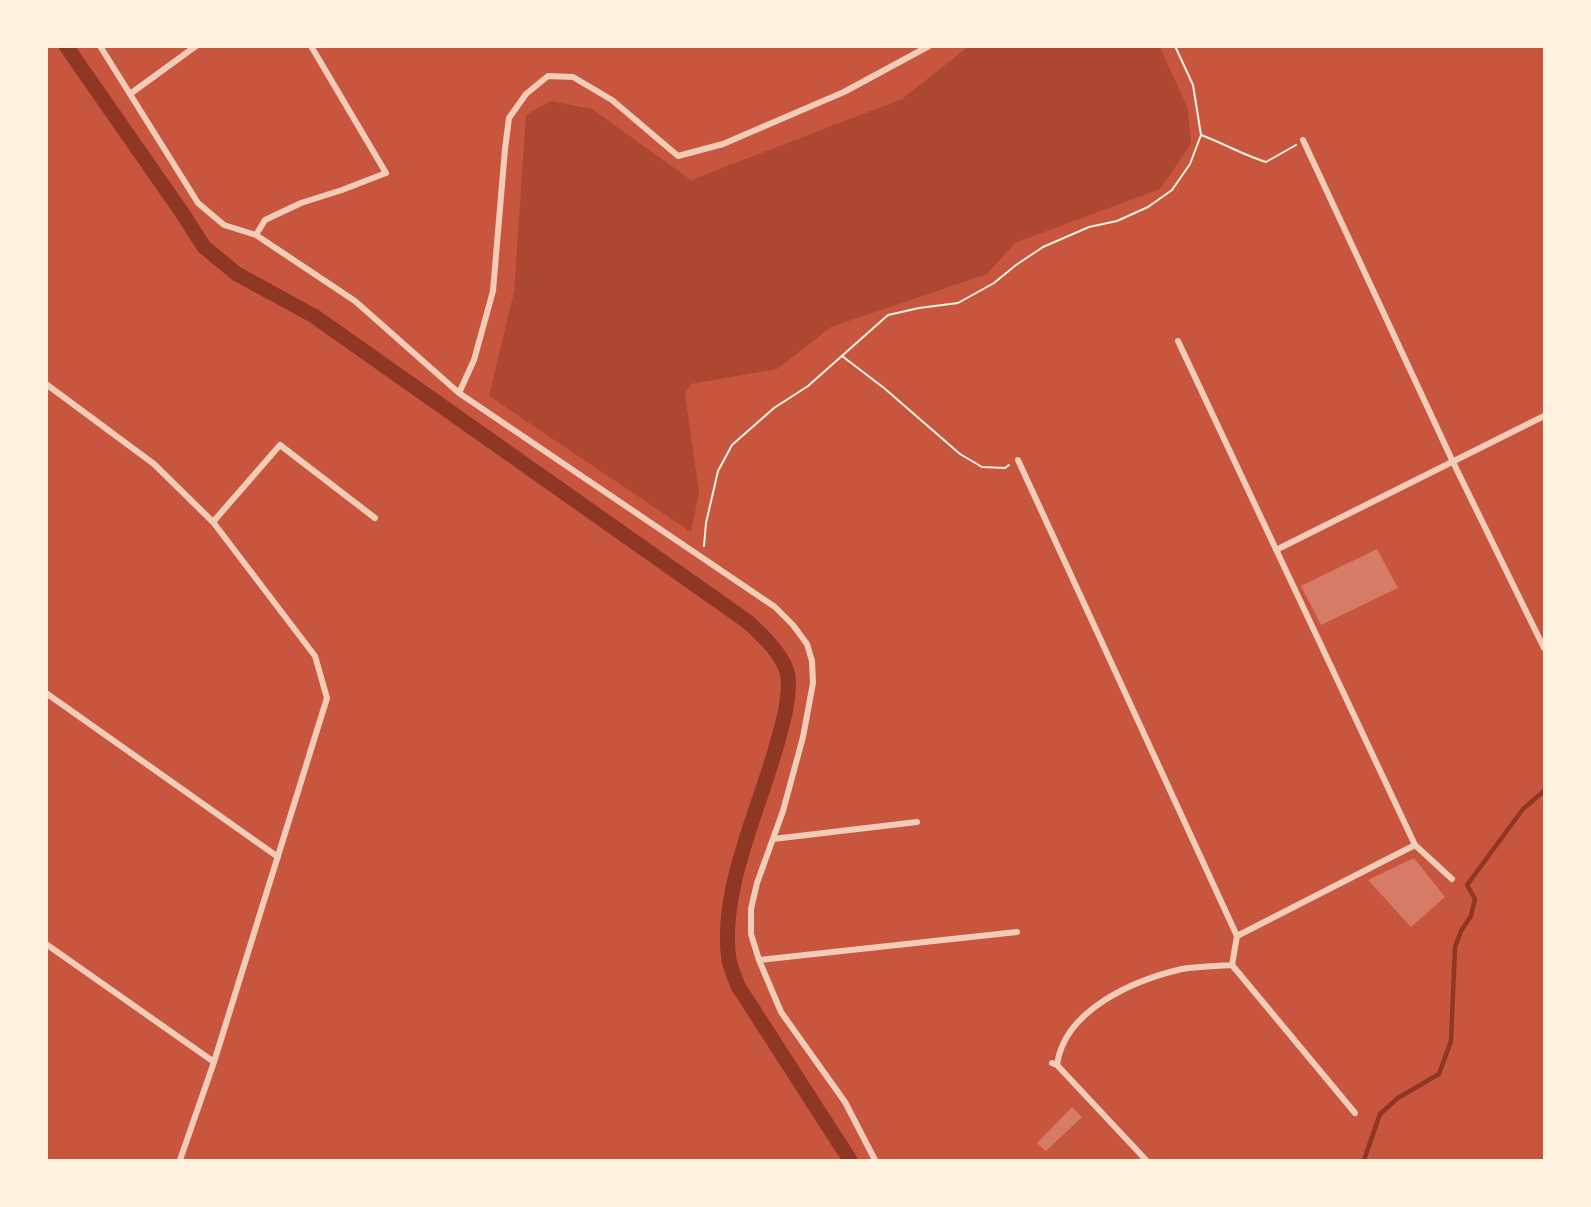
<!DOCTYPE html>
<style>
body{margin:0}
#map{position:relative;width:1591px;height:1207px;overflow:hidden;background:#c8553d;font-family:Manrope,sans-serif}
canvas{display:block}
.frame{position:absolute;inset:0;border:48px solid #fff3e0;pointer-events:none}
</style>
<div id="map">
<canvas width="1591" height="1207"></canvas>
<div class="frame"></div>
</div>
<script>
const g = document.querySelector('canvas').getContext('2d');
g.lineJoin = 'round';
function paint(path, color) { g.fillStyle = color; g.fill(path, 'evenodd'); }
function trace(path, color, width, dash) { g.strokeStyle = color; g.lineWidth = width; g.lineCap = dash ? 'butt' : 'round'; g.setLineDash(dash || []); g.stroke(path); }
const green = new Path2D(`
 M968,47H1160L1188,109L1191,144L1160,189L1015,243L987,274L831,327L777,369L691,384L685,394L699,492L691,532L489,396L514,292L526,115L550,101L592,109L691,180L902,99Z`);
const stream = new Path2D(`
 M1364,1160L1380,1114L1398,1098L1439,1074L1451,1041L1455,947L1461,931L1471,916L1475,899L1467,885L1523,809L1544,791`);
const canal = new Path2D(`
 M66,46L183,214L204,247L237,274L314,316L748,622C762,635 785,656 788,676C790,700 783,722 777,744C759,810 719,891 729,960C731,969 735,978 738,986L850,1160`);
const building = new Path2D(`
 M1377,549L1398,588L1321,625L1301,586Z
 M1414,858L1445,897L1411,927L1368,880Z
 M1072,1107L1082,1117L1046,1151L1037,1143Z`);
const path = new Path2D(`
 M1201,135C1223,143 1243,155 1266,162L1296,145
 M842,356L884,388L960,454L982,467L1005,468L1009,465
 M704,546L706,523L718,471L732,445L774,408L808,386L888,315L919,308L958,303L994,283L1016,265L1043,247L1089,227L1117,221L1148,207L1172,190L1190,164L1201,135L1193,85L1175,46`);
const minor = new Path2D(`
 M100,46L198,203L224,225L256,235L355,301L459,393L775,607L793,625L807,644L812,661L813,683L803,737L783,811L757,883L751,909V934L759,960L781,1012L845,1102L875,1160
 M130,94L196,46
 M1303,140L1453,462L1544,648
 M256,235L265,220L301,203L342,190L386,173L311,46
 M1178,341L1415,845L1452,879
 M46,384L154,464L213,522L315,656L327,698L214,1062L180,1160
 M459,393L474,360L493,291L505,149L509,118L526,94L548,76L573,77L612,100L678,156L723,144L844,92L929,46
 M1018,460L1237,936
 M213,522L280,445L375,518
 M1276,550L1544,416
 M46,693L278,857
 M773,839L917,822
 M46,944L214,1062
 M759,960L1017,932
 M1232,965L1355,1113
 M1052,1063L1057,1065C1064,1010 1134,980 1182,969C1198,966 1216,966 1232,965L1237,936L1415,845
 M1057,1065L1146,1160`);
paint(green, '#ae4732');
trace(stream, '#8f3625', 4.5);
trace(canal, '#8f3625', 15);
paint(building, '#d67c66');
trace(path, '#fff3e0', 2);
trace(minor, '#f1ccb7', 6);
</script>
